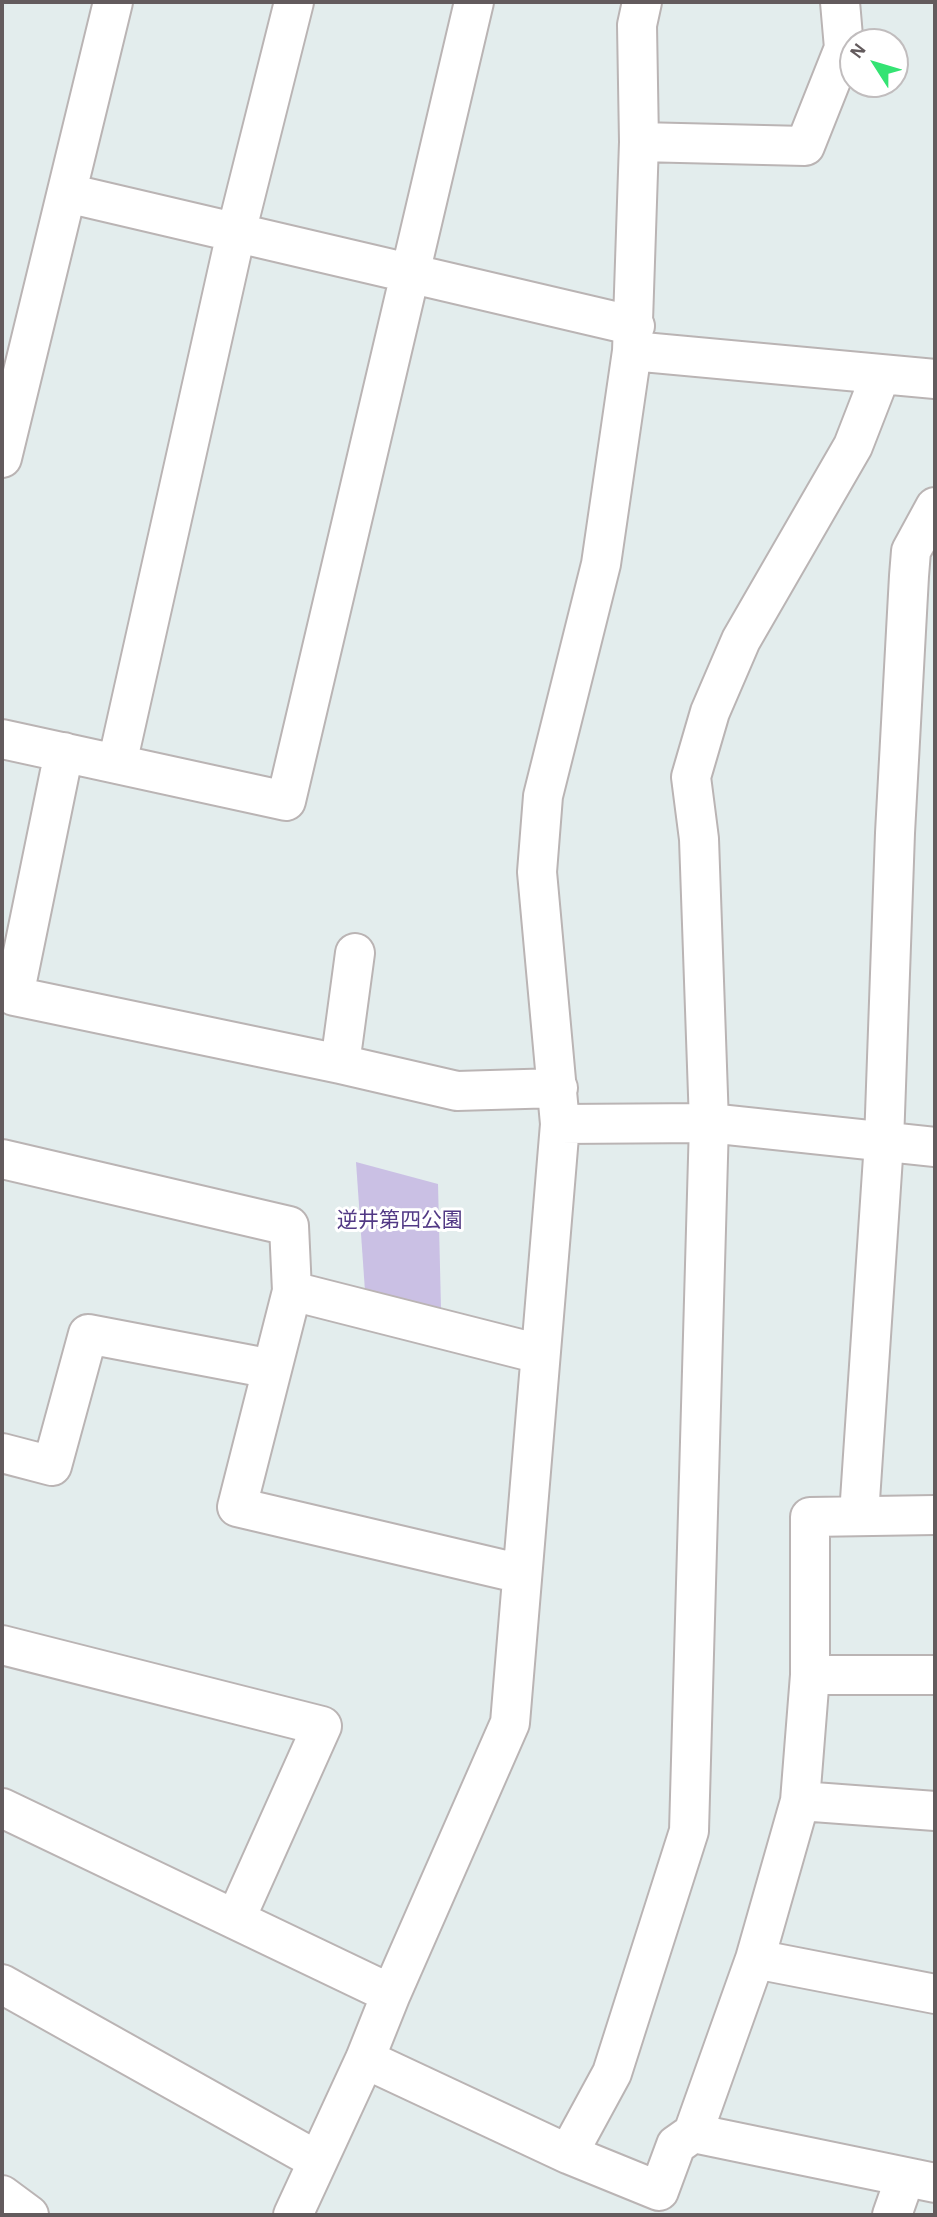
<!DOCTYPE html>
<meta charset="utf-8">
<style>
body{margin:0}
#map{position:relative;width:937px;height:2217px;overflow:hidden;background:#e3eded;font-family:"Alegreya Sans",sans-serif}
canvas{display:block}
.frame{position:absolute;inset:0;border:4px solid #635b5d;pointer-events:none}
.north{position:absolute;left:839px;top:28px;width:70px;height:70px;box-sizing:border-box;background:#fff;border:2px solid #c1bdbe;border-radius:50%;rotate:307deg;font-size:19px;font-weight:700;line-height:28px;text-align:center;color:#635b5d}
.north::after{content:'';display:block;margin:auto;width:24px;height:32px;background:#34e373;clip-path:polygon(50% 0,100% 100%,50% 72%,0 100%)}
</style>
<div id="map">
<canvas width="937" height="2217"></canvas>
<div class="frame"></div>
<div class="north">N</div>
</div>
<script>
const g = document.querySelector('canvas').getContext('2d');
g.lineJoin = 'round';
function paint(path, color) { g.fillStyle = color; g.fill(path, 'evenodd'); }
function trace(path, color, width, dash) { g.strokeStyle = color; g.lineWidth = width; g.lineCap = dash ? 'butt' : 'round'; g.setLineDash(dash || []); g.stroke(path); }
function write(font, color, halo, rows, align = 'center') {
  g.font = font + ' "Alegreya Sans","Noto Sans JP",sans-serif'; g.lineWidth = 6; g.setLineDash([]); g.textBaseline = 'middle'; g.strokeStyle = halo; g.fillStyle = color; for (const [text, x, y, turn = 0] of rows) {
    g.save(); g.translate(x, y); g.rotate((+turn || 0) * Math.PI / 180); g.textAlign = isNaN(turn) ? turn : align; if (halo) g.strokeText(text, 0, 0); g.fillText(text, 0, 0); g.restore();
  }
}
const green = new Path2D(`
 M356,1162L438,1184L441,1309L365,1291Z`);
const minor = new Path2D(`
 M639,142L805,146L844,48L840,2
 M67,193L635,326
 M632,351L935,379
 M2,458L113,2
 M2,739L286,801L474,2
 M64,752L14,996L340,1064L457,1091L558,1088
 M117,764L236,233L294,2
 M340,1064L355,953
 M560,1124L709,1123L935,1147
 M2,1159L289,1226L292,1291
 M2,1453L52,1466L88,1334L272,1369
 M859,1515L884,1142L895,833L909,576L911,551L935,507
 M522,1574L237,1507L292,1291L540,1354
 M2,1645L322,1726L236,1918
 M810,1675H935
 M800,1801L935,1811
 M2,1808L391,1994
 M755,1959L935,1994
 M2,1984L318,2161
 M365,2059L568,2154L659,2191L676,2145L693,2133L755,1959L800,1801L810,1675V1517L935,1515
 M693,2133L935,2183
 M568,2154L612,2073L689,1831L709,1123L699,839L691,777L710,712L741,640L853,446L881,374
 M2,2195L29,2215
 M293,2215L365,2059L391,1994L510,1723L560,1124L537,872L543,796L601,564L632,351L639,142L637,25L642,2
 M892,2215L905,2178`);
const parkNames = [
 ["逆井第四公園",400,1221]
];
paint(green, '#cac0e4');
trace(minor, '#bab4b4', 42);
trace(minor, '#fff', 38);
write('21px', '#523985', '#fff', parkNames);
</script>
